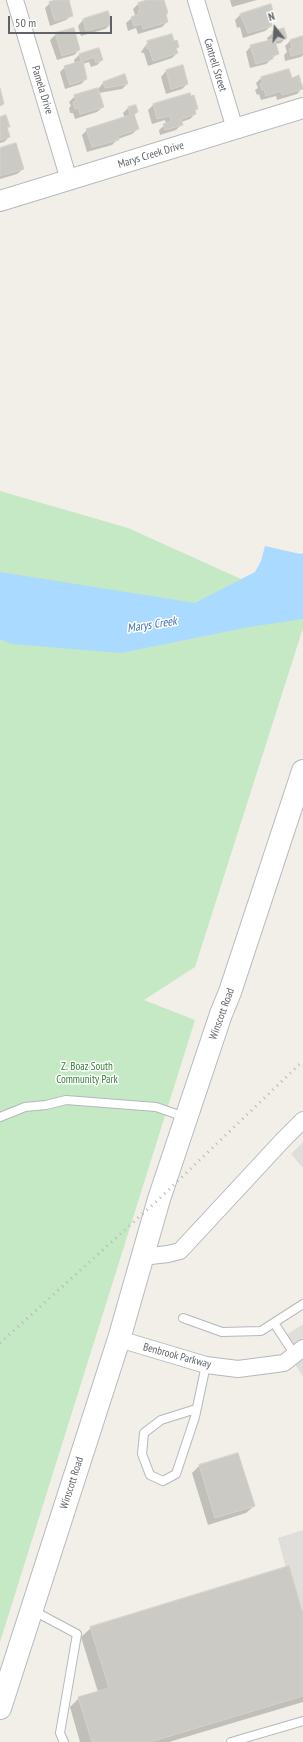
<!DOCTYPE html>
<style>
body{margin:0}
#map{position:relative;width:303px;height:1742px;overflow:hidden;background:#f1efe8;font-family:"PT Sans Narrow",sans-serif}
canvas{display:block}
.north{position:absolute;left:255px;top:8px;width:40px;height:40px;-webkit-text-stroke:3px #fff;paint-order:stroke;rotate:343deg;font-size:11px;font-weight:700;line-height:16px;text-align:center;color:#5f6368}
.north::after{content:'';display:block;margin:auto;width:14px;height:18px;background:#5f6368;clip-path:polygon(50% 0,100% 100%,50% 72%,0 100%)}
.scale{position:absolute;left:8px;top:16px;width:104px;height:18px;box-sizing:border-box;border:2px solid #5f6368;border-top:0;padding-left:5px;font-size:12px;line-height:14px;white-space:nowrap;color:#5f6368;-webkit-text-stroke:3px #fff;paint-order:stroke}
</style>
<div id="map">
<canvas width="303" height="1742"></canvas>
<div class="north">N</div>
<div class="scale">50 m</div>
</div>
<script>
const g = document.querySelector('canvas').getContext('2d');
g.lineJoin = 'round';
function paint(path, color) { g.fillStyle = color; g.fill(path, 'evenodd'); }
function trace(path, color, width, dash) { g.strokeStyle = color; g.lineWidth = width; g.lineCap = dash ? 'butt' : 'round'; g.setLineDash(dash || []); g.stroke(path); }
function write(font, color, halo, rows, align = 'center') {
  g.font = font + ' "PT Sans Narrow",sans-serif'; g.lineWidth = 3; g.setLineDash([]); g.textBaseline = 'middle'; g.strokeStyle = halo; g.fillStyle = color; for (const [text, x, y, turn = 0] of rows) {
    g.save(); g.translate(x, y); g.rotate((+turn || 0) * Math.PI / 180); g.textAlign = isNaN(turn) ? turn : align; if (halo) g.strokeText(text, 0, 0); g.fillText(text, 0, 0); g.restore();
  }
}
const industrial = new Path2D(`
 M303,1142V1168L291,1154Z
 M303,1324V1377L280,1339Z
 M303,1530V1634L278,1538Z`);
const green = new Path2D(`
 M0,491L128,528L303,607V628L195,967L144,1000L195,1020L0,1642Z`);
const water = new Path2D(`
 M265,546L300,554L303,553V619L249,627L121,653L12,644L0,639V572L195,603L255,572L261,561Z`);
const shadow = new Path2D(`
 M59,0H68L72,15L66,20L50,26L45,8L50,3Z
 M150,0H163L167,13L165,15L167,22L162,27L138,34L136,28L128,31L126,23L135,15L133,9L138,4Z
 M230,0H257L232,7Z
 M107,12L111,24L105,29L81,36L78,26L83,20Z
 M240,15H273L269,19L271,26L265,31L243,38L240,27L237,28L235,20Z
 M273,33L286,37L281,43L275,44L277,54L266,64L250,68L246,52L251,46L268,41L267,38Z
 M56,34L79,50L74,55L57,60L50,40Z
 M290,41H303V55L301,57L285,61L284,55L287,52L285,46Z
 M148,42H174L178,46L176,49L177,53L172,58L148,66L144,53H142L141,52Z
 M99,49L102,60L97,65L91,67L89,62L83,64L86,79L81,84L65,89L60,72L65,67L75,64L74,60L79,55Z
 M182,67L187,84L182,89L166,94L161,77L166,71Z
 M261,78L291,79L302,88L297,94L277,100L276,96L261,100L259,94L257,95L255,90L258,88L256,83Z
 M103,83L127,84L122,89L99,93L103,107L97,112L75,119L73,113H70L69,108L71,106L69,102L75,96L98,89Z
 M153,105L197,109L194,112L195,114L190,119L181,122V125L176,130L160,135L159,130L166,124L165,120L152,124L148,110Z
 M128,108L137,112L134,116L138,129L132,134L118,139L112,145L87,152L82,135L87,130L125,118L123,113Z
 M0,118L9,126L7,128L9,137L4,142L0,143Z
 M0,149L23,169L17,174L0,179Z
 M199,1466L254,1506L246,1513L208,1525L192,1473Z
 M303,1618V1702L169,1742H80L70,1707L79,1698L98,1692L81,1637L91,1628Z`);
const building = new Path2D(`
 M56,0H69L73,16L55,21L49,2Z
 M147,0H164L168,13L166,14L168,22L143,29L142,24L134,26L131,17L139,14L138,11L140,10L138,3Z
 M271,4L274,15L269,16L272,26L248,33L240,14Z
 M108,11L112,24L86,31L83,19Z
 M74,28L80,50L62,56L55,33Z
 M284,28L287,38L275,41L279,54L272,56L273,59L256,64L250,45L274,39L272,32Z
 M172,34L174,41L177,40L179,47L176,48L178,53L153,61L149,48L147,49L146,45H148L147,41Z
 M303,36V53L291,56L289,49L292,48L290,40Z
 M99,48L103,60L96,63L94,57L83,61L87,79L70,85L64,66L81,61L79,54Z
 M183,65L188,84L171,89L166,70Z
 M289,69L292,78L299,75L303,89L282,95L281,91L266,96L264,90H262L260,84L263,83L261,77Z
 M125,74L128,84L105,88L103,82Z
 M0,88L4,104L0,106Z
 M98,88L104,107L80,114L78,108L75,109L73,102L76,101L74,95Z
 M190,93L191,96L194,95L198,109L195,110L196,114L181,119L183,125L165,130L163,124L171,121L170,116L157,119L153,104Z
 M136,105L138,112L134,114L139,129L118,136L119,140L92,147L86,129L130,115L128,107Z
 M6,115L10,127H7L10,137L0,140V117Z
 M16,143L24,169L0,176V148Z
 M238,1453L255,1506L215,1518L199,1465Z
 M289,1566L303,1614V1696L150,1742H92L78,1697L109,1688L90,1627Z`);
const service = new Path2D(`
 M0,1117L25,1107L46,1105L66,1100L156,1107L185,1117
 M183,1318L222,1332L261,1331L303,1304
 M274,1323L295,1355
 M196,1409L161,1420L144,1433L142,1454L150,1475L163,1481L176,1474L195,1417L206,1365
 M32,1610L77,1634L60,1733L64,1742
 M231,1742L303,1721`);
const minor = new Path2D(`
 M15,0L69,180
 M196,0L235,129
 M142,1257L168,1254L180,1251L283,1140L303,1120
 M119,1339L206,1365L238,1369L284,1363L303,1348`);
const tertiary = new Path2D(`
 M0,201L303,108`);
const secondary = new Path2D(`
 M0,1708L119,1339L159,1199L221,1014L230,992L303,771`);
const rail = new Path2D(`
 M0,1343L159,1199L303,1061`);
const streetNames = [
 ["Cantrell Street",215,65,73],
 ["Pamela Drive",42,90,73],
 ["Marys Creek Drive",151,155,-17],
 ["Winscott Road",222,1014,-70],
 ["Benbrook Parkway",177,1356,15],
 ["Winscott Road",72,1483,-72]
];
const parkNames = [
 ["Z. Boaz South",87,1067],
 ["Community Park",87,1080]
];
const waterNames = [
 ["Marys Creek",152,625,-9]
];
paint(industrial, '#e0deda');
paint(green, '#c5e8c5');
paint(water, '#aadaff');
paint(shadow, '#0003');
paint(building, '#cccac5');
trace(building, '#d6d1c6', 1);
trace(service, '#b5b8bc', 10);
trace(minor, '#b5b8bc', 18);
trace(tertiary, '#b5b8bc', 22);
trace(secondary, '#b6babf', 24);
trace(service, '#fff', 8);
trace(minor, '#fff', 16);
trace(tertiary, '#fff', 20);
trace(secondary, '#fff', 22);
trace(rail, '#b6b7b8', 3, [1, 5]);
write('11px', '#5f6368', '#fff', streetNames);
write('11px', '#348238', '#fff', parkNames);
write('italic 12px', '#4174aa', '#fff', waterNames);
</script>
